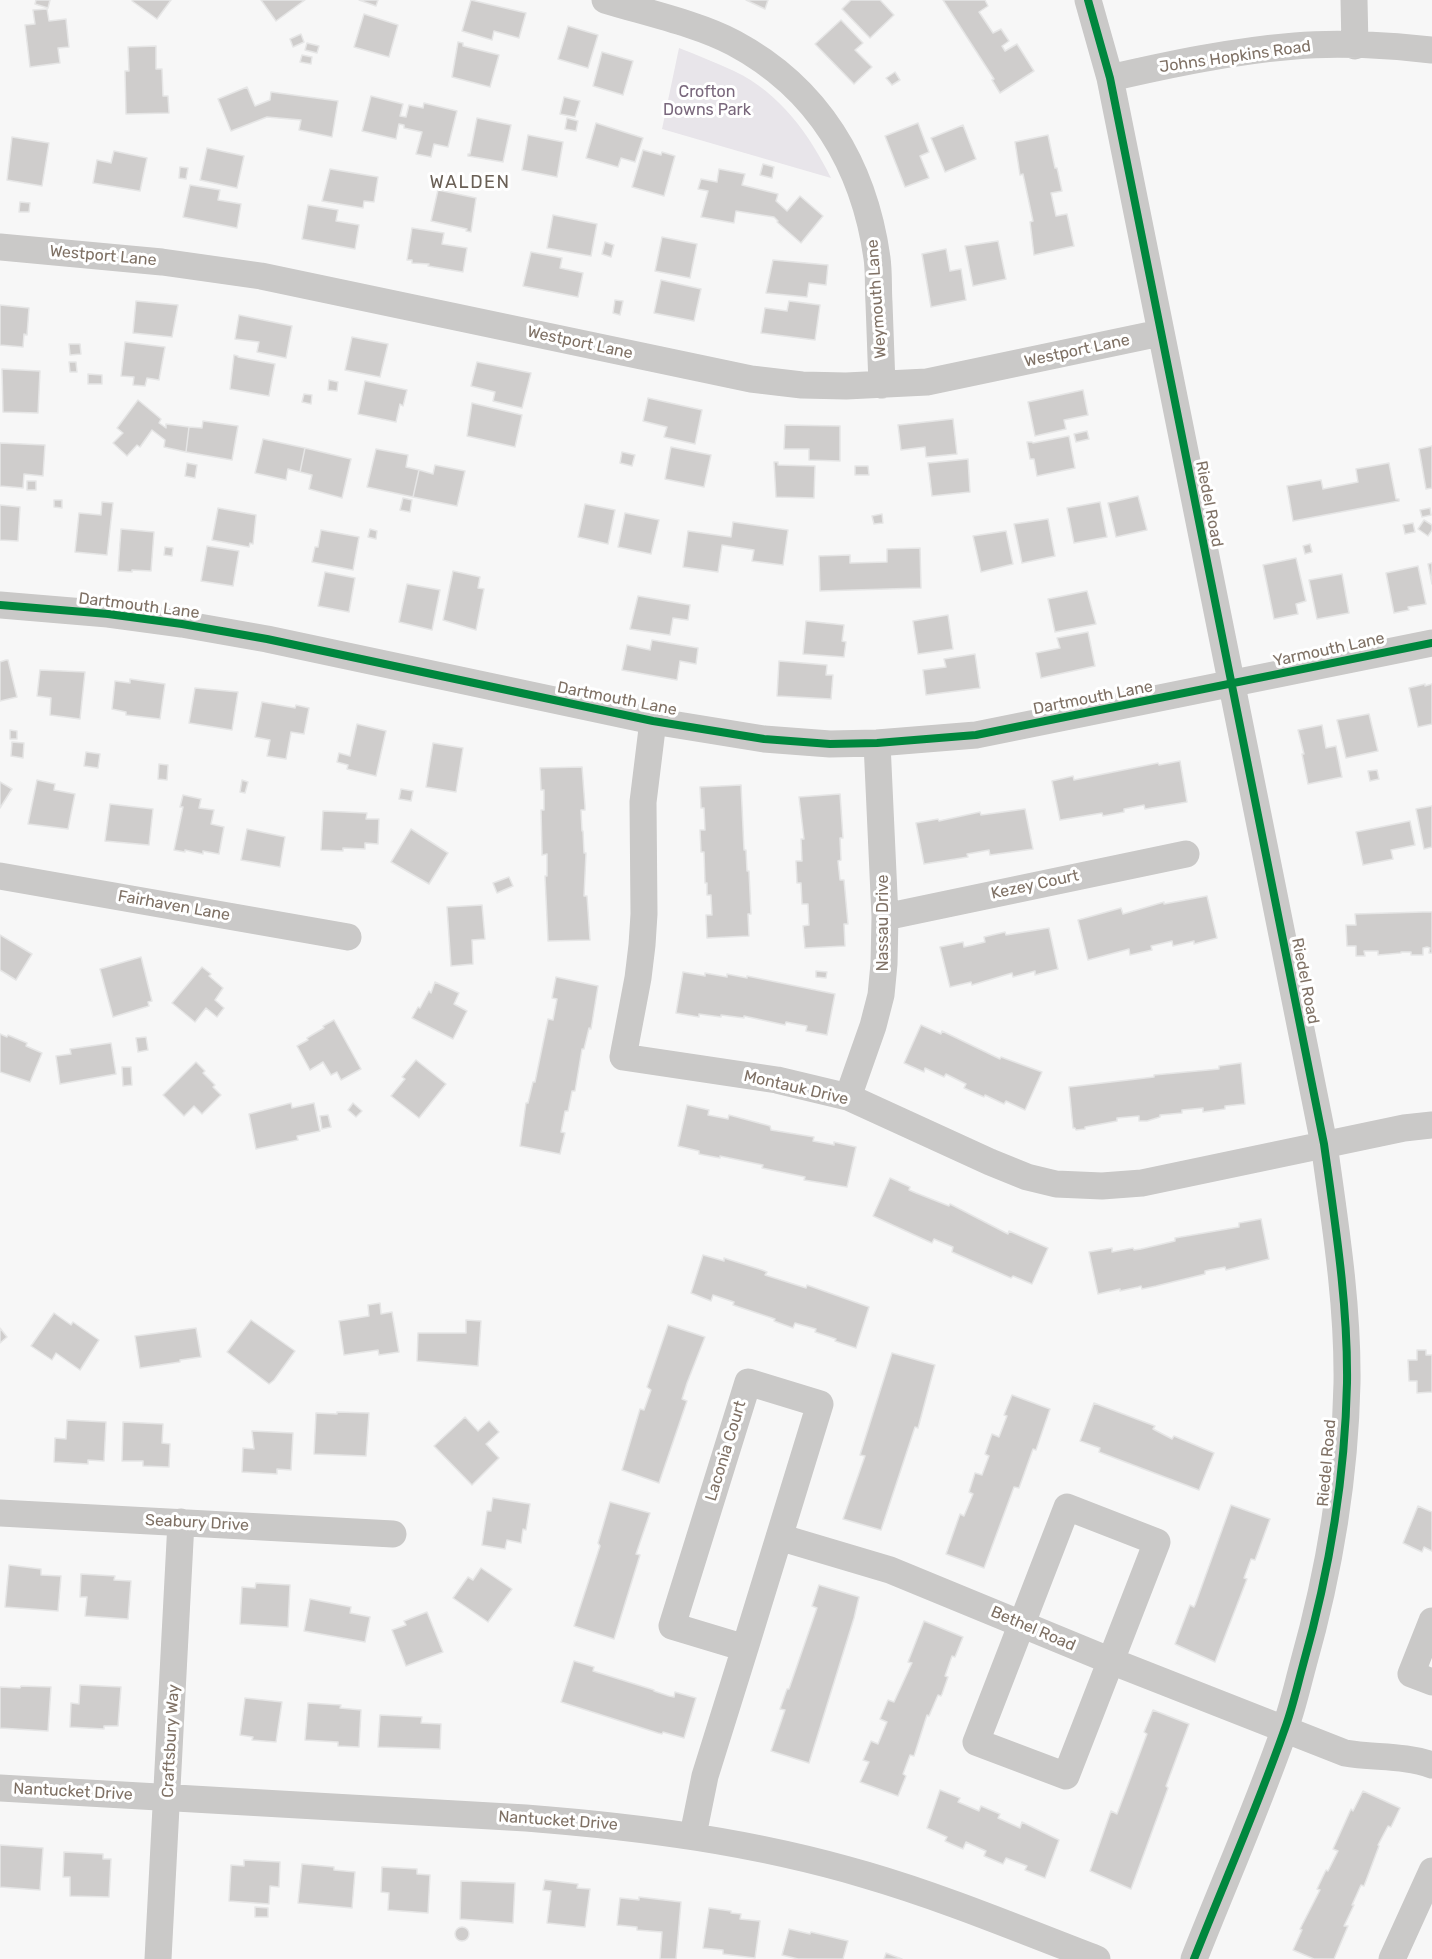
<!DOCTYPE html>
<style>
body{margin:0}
canvas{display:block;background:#f7f7f7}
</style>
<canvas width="1432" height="1959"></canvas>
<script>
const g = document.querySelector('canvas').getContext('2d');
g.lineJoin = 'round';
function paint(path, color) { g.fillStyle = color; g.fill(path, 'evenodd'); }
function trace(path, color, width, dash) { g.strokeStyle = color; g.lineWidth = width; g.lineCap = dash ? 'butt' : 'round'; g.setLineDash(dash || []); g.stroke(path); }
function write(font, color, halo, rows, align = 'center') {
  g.font = font + ' Rubik,sans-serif'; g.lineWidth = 6; g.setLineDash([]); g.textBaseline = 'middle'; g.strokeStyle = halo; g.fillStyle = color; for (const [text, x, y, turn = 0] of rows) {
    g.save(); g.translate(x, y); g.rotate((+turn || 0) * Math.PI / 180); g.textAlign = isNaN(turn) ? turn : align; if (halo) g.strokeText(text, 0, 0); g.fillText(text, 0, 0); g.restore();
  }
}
const green = new Path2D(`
 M679,48C698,55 716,63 734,71C780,93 809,134 831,178L662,129Z`);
const building = new Path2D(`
 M36,0H50L48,8L35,4Z
 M133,0H171L157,19L132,1Z
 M261,0H305L276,21Z
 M359,0H378L376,6Z
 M471,0L526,13L519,38L494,31L492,40L462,31Z
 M746,0H768L765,9Z
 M851,0H880L894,15L870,38L842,9Z
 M943,0H985L988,6L979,12L993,33L1001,29L1009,41L1002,46L1005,51L1017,44L1034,71L1000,93L992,80L994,79Z
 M47,9L49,21L66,19L69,47L58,48L60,63L30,67L25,25L35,24L33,10Z
 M364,14L398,25L389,57L354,47Z
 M841,20L863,43L855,50L872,67L854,84L815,44Z
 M568,26L598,35L588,68L558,59Z
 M301,34L304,42L293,47L290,39Z
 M458,42L463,43V46L499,55L490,87L452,77Z
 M307,43L319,46L317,53L305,50Z
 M156,46V69H162L163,96H168L169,113L126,114L125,71H129L128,47Z
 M602,52L633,61L623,95L593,86Z
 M302,55L312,57L311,64L300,62Z
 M895,72L900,80L892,85L886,78Z
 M247,87L255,106L270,100L271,92L338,101L332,137L299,130L301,120L267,117L231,131L218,99Z
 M371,96L403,104L400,116L406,117L409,105L423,108L424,103L457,111L448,147L434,144L431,157L416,154L422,132L404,128V125L399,124L396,139L362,131Z
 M564,97L580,101L575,117L560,114Z
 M477,118L511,125L503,162L468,156V154H470Z
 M567,118L578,121L576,131L565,129Z
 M596,123L643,138L635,162L621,158L618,167L586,158Z
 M918,123L929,152L920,156L929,178L905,187L885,136Z
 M963,125L976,159L945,172L931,138Z
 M528,135L563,142L557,177L522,170Z
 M1048,135L1055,168H1057L1062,191L1051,193L1056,216L1067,214L1074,246L1034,255L1030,222L1033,221L1023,174L1020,175L1015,142Z
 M12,137L49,143L42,186L7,180Z
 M207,148L244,156L237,188L200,180Z
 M643,150L661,155L662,152L675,156L664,196L632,187Z
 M114,151L147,158L140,191L93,183L97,160L111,163Z
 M763,164L774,167L772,178L760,175Z
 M180,167L188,168L186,179L179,178Z
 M330,169L378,177L374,202L364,201L363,208L322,201Z
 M719,169L745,174L742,185L778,194L776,201L787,211L800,196L823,216L801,243L777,222L778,221L774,217L736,211L734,223L701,217L708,191L698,189L701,179L717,182Z
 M190,185L220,190L218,200L241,204L237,228L183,217Z
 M438,190L476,198L471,232L466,231L467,229L431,221Z
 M20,202L30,203L29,212H19Z
 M308,205L338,210L336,221L359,225L355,249L302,239Z
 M553,215L597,224L591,256L547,248Z
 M412,228L444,233L442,244L467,248L463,272L428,266L429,264L412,263V260H407Z
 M662,237L697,244L690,278L655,271Z
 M998,241L1006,279L973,286L965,246Z
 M605,242L614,245L611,257L602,254Z
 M946,249L950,271L961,269L966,300L931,307L922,254Z
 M531,252L562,258L560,268L583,273L578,297L523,286Z
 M773,260L828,265L826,285L809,283L807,297L766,293Z
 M661,280L701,289L694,321L654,313Z
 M615,300L623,301L620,315L613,313Z
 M136,301L178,305L172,337L133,333Z
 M789,301L820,305L815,340L761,333L765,308L787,311Z
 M0,305L29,308L27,335L24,334L23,347L0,345Z
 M239,315L292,326L286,358L257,352L259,342L235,339Z
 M352,337L388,344L380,377L345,370Z
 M125,342L165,347L159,380L147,378L145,386L133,385L134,377L121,376Z
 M69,344H80L81,354L70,355Z
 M234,355L238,356V357L275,364L269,396L230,389Z
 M69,362H76L77,372H70Z
 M477,362L531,373L522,408L493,401L495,392L471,386Z
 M2,369L40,371L38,413L3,412Z
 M88,374L102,375V384H88Z
 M329,380L338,382L337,391L328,390Z
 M365,381L407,390L403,406L400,404L396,422L358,414Z
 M1083,390L1088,415L1064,420L1066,429L1035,436L1028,402Z
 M304,394L312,395L311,404L302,402Z
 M648,398L702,410L695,444L664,437L667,427L643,421Z
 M138,400L161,419L159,423L166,428V424L189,427L186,452L164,447L165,440L152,430L140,447L137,445L127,456L113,443L123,433L117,428Z
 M472,403L522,415L515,447L467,436Z
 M953,419L957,454L926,457L925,447L901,450L898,425Z
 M203,421L238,426L232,460L186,452L189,427L202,428Z
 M785,425L840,426V461L809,460V449H784Z
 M1087,431L1089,439L1076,442L1074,434Z
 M1069,436L1075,468L1037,476L1034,459H1030L1027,442H1032L1033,443Z
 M263,439L305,448L300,472L288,469L286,480L255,473Z
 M0,443L45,445L43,476L24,474L23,488L0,486Z
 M1432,446V488L1426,489L1419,449Z
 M671,447L711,455L704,487L665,479Z
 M305,448L351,459L342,498L309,489L312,475L300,472Z
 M376,449L408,455L406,467L419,470L413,497L367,487Z
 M622,452L635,455L632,466L620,463Z
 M968,459L970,492L932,496L928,463Z
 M774,462H778V465L815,466L814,498L776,497Z
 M187,463L197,465L195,478L185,476Z
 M1389,463L1396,499H1399V501L1293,521L1287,486L1321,480L1323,489L1358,482L1356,469Z
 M435,465L465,471L457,506L413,497L419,470L433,474Z
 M855,466H868L869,475H855Z
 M27,481H36V490H27Z
 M1138,496L1147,530L1116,537L1108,503Z
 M403,498L412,500L410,512L400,510Z
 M54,500H62V508L54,507Z
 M102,502L113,503L107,555L75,552L79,513L101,515Z
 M1100,502L1107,537L1074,543L1067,508Z
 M585,504L615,510L608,544L578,537Z
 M0,505L20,507L18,541L0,540Z
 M218,508L256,515L253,544L250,543L249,547L212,540Z
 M1430,508L1431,515L1422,517L1420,510Z
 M625,513L659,520L651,554L618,547Z
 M882,514L883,523L874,524L872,516Z
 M1048,519L1055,556L1022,563L1014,524Z
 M1424,520L1432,525V530L1428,536L1418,529Z
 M733,522L788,530L783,565L752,561L754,550L722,545L718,572L683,567L688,531L731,537Z
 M1413,523L1415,532L1405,534L1403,525Z
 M121,529L154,532L151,571L132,570V572L118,571Z
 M370,529L377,531L376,539L368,537Z
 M321,530L359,537L353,570L312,562L315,547H318Z
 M1006,531L1013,564L981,572L973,536Z
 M1310,544L1312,552L1305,554L1303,546Z
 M207,546L239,551L233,586L201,581Z
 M165,547L173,548L172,556L164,555Z
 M920,548L921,588L820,591L819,556L850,555V563L887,562V549Z
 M1296,558L1306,601L1296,604L1298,614L1274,619L1263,565Z
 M1432,563V584L1428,564Z
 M1418,566L1426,604L1408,607L1409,610L1394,613L1386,573Z
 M453,571L480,577L478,588L484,589L476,630L443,620Z
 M325,572L355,578L349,612L318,606Z
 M1342,574L1349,613L1317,619L1309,580Z
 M407,584L440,590L432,630L399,622Z
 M1087,591L1096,624L1055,632L1048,599Z
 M638,596L690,605L688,620L673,618L670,635L630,629Z
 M948,615L953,649L918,654L913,621Z
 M806,621L844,625L842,641L846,642L844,657L803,654Z
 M1088,632L1095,666L1041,678L1036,653L1060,648L1057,638Z
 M652,640L698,648L696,664L680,661L677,680L622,670L627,645L650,650Z
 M975,654L980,688L926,695L923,670L946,667L944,659Z
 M6,660H8L17,697L0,701V662Z
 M779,661L827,665L826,675H833L831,699L777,696Z
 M40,670L85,672L80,719L50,715L51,698L37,696Z
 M130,679L165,684L160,719L126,715V712L112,709L115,681L130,683Z
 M1425,684V686L1432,684V724L1418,727L1409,688Z
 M195,688L238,692L232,730L189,723Z
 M262,702L295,708L296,705L309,708L304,734L291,732L286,759L267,756L270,740L255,737Z
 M1369,714L1378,751L1346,758L1337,720Z
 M357,724L386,731L376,776L347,769L348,765L337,762L339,753L350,756Z
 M1322,725L1326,748L1336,746L1342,777L1308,784L1302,754H1304L1298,730Z
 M10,730L17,731V739H10Z
 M12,742L24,743L23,758L11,756Z
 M433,743L463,748L456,792L426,787Z
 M86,752L100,754L98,768L84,766Z
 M1180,761L1187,802L1145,809L1144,805L1124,809V812L1103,816L1102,813L1060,820L1052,781L1073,776L1074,780L1158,763L1159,765Z
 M159,764L168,765L167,780L158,779Z
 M582,767L585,806V810H581L582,831H583L584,853H586L584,896H587L590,940L548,941L545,876H547V854L542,855V851L541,810H544V790H541L540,768Z
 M1377,770L1379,779L1370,781L1368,771Z
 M37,780L55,784L54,790L75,794L68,829L28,824Z
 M242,780L248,782L245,793L240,792Z
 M0,782L12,789L0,808Z
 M741,785L744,850H746L747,871H749L751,914H748L749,936L707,938L706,915H712L711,895H707V883H705L704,852H701L700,830H705L704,808H701L700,787Z
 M401,789L413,791L411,801L399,799Z
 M840,794L843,838H840L841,860L838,861L840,880H844L848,924H844L845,946L805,948L803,926L809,925L808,904H802L801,883H797L796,861H802L801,839H804L799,797Z
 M183,795L201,799L199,808L214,810L211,824L224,827L219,854L203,851V854L185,850V852L174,850L183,807H180Z
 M110,804L153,809L149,845L105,841Z
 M1432,806V847L1424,849L1416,809Z
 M1025,809L1033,849L990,855L989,850L967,854L968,857L924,864L916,823L938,819L939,821L980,812L981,815Z
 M323,811L367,813L366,819H379L378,844L365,843V849L343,848V851L321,850Z
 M1410,821L1415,845L1391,850L1393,859L1363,865L1356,832Z
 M247,829L285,837L280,867L241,860Z
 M411,829L448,853L429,884L391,862Z
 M509,877L513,886L497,893L493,883Z
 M1207,896L1217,938L1194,944V941L1173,946L1172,941L1151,946L1152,950L1130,955L1129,949L1088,960L1078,920L1121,908L1123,914L1164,902V904Z
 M482,905L485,939L472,940L473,964L451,966L447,907Z
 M1423,912H1432V953H1429L1430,948L1427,947L1423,948V955H1411V952H1401V953L1378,955V951H1364L1365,956H1356V946H1347L1346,925H1356L1355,914Z
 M1049,928L1058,969L1035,975V971L1013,977L1012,973L972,985L971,982L950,987L940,947L963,942L964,947L973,945L985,942L984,937L1005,932L1006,935Z
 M0,935L32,954L16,980L0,970Z
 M141,957L152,1001L148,1002L149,1006L113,1017L100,969Z
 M202,967L211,974L209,976L223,988L215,1000L224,1008L217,1017L206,1008L195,1022L172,1003Z
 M816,971L827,972L826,978L816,977Z
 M683,972L705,976V973L727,977V974L747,978V976L835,994L827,1035L806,1031L807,1026L786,1022L785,1025L744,1016V1018L721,1015V1017L699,1014V1017L676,1013Z
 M556,977L598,986L591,1029L589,1028L584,1049H582L575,1091H572L568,1111H565L561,1132L565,1133L560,1154L520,1146L526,1103H528L533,1082H535L548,1019L553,1020L557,999L552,998Z
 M435,982L459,993L454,1004L467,1011L453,1039L412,1018L418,1007L420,1008L429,991L431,993Z
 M334,1020L361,1069L341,1080L337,1072L331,1075L323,1062L310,1070L297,1046L308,1040L307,1038L324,1028L323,1026Z
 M921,1025L941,1034L942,1031L1000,1059L1001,1057L1042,1072L1025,1110L1006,1101L1004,1104L985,1095L984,1097L964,1088L966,1084L946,1074L944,1077L925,1068L924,1072L904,1063Z
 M0,1034L7,1037L8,1035L27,1043L26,1046L42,1053L30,1082L0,1072Z
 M146,1037L148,1050L138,1052L136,1038Z
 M111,1043L116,1074L60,1084L56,1056L71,1054L70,1049Z
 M416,1060L446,1084L419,1118L391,1096L405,1079L402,1077Z
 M196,1062L205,1071L203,1073L215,1085L213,1087L221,1095L202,1114L194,1106L184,1116L163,1095Z
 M1241,1063L1245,1104L1225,1106V1109L1203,1112V1108L1182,1110V1113L1160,1115V1117L1147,1121H1139V1116L1117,1118V1121L1085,1127V1129L1076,1130L1075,1128H1073L1069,1087L1154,1077V1075L1219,1069V1066Z
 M122,1067H131L132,1085L123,1086Z
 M291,1103L292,1108L314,1103L320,1131L297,1136L298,1140L256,1149L249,1114Z
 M353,1103L362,1111L356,1117L348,1110Z
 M687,1105L709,1110L708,1115L728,1119L729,1115L770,1126L771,1130L814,1137L813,1141L834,1145V1142L856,1147L847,1187L804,1180L805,1177L762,1168L763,1165L720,1156V1158L699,1154V1151L678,1146Z
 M328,1115L331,1127L322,1129L320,1116Z
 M890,1178L910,1187L909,1190L916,1193L949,1206L950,1204L1008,1234L1009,1231L1048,1248L1032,1284L1013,1276L1011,1278L952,1252L953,1247L934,1239L932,1243L873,1216Z
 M1261,1219L1269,1259L1226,1270L1225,1267L1209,1270L1205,1271V1274L1156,1286L1142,1289L1141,1286L1138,1287L1120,1291V1289L1098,1294L1089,1252L1112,1248V1252L1133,1248L1134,1250L1141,1249L1175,1241V1238L1239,1227V1223Z
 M703,1255L724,1261V1258L762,1270L767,1272L765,1275L806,1288L807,1285L869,1307L856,1348L835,1341L836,1339L815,1332L816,1329L795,1323L793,1328L774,1321L775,1319L733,1305L734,1302L713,1295L711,1301L691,1293Z
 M380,1303L381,1314L392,1312L399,1352L379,1355L378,1350L344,1355L339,1321L369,1316L368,1305Z
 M54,1313L71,1325L73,1322L99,1340L80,1370L56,1353L52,1360L31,1346Z
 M251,1320L295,1351L274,1380L269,1384L227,1352Z
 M466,1320L481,1321L478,1366L417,1361L418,1333H466Z
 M668,1325L705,1337L687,1383L682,1399L687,1401L659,1483L622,1470L640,1409L644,1410L651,1390L647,1387Z
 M0,1328L7,1337L0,1343Z
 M196,1328L201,1357L180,1360V1362L140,1368L135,1336Z
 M1417,1350H1426V1355H1432V1392L1417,1393V1381H1409L1408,1360H1417Z
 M892,1353L935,1365L918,1428L915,1427L881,1530L843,1519L865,1456L860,1455Z
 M1012,1395L1050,1409L1036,1450L1033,1449L1019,1488L1014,1487L984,1568L946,1554L960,1514L964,1516L973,1494L969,1492L975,1473L982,1475L989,1456L985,1454L992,1434L999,1437L1007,1416L1004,1415Z
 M1094,1403L1155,1426L1153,1429L1172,1439L1174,1436L1214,1453L1199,1490L1099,1452L1100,1448L1080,1441Z
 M337,1412L369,1413L366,1456L314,1454L316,1413L337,1414Z
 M465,1417L478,1431L489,1421L499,1432L486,1444L499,1458L472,1485L434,1446Z
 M67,1420L106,1422L104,1461L88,1460V1464L54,1462L55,1438L66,1439Z
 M123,1422L163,1424L162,1443L170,1444L169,1467L143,1466V1461H122Z
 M252,1431L293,1433L291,1470L277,1469V1474L242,1472L243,1448L254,1449Z
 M493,1498L530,1504L526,1530L523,1529L521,1543L507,1540L505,1549L482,1545L487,1511H491Z
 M610,1502L650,1513L636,1554L640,1555L614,1639L574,1626L600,1546L598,1543Z
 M1231,1505L1270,1519L1255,1560L1251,1559L1244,1578L1247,1579L1215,1662L1175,1644L1190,1605L1194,1607L1195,1605Z
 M1418,1506L1432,1512V1551L1424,1547L1422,1552L1403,1543Z
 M9,1565L41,1569V1575L61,1576L58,1611L5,1607Z
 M481,1568L512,1589L488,1622L453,1598L468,1577L473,1580Z
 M81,1574L115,1576L114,1580L131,1581L128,1619L85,1616L87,1597H80Z
 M256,1583L290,1585L288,1627L240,1624L242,1587L255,1588Z
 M819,1585L859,1597L854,1618L809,1763L771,1751L785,1710L780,1709L787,1689H789L817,1608L812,1606Z
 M310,1599L351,1607L350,1613L370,1617L365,1642L304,1631Z
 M427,1612L443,1652L406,1666L392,1630L406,1625L404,1621Z
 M924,1621L963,1637L955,1657L952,1656L945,1676L948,1677L942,1694L941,1696L938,1695L929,1716L927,1715L914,1756L910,1755L903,1774L906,1776L898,1796L860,1782L869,1762L863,1760L871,1741L878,1744L887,1722L880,1719L888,1700L894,1702L911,1665L912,1663L908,1662Z
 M574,1661L594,1667L593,1671L654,1690V1691L669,1696L674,1697L675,1692L696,1698L684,1738L663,1732L662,1734L658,1733L561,1702Z
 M80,1685L121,1687L118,1726H104V1729L70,1727L71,1703L79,1704Z
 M21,1686L51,1687L48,1731L0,1728V1687L20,1688Z
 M245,1698L282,1702L276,1742L252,1740L253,1737L240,1735Z
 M308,1703L341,1705L340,1708L361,1710L359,1747L338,1746V1742L305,1740Z
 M1153,1710L1189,1724L1166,1786L1168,1788L1131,1889L1090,1871L1111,1811L1117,1814L1147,1734L1144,1732Z
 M380,1715L422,1717L421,1723L441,1724L440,1749L378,1747Z
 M940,1790L960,1798L958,1802L979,1811L981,1806L1000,1814L998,1818L1020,1828L1022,1822L1059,1840L1045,1878L1025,1870L1027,1866L1014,1861L1006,1858L1003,1864L984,1856L986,1851L966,1842L963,1849L945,1841L947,1837L927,1828Z
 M1363,1791L1400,1808L1391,1827L1388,1826L1378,1845L1379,1846L1364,1886L1361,1885L1352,1905H1354L1344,1926H1348L1334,1959H1314L1293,1950L1302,1930L1300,1929L1320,1890L1317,1889L1326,1870L1328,1871L1338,1851L1333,1849L1351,1809L1353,1811Z
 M0,1845L43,1848L40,1890L0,1887Z
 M64,1852L103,1854V1859H111L109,1897L70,1896V1877H63Z
 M244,1860L280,1862L279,1887L270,1886L269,1904L229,1901L231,1865L244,1866Z
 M302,1864L334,1867V1870L355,1872L352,1908L298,1903Z
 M382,1867L417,1869V1874L430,1875L428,1913L388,1910L389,1893L381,1892Z
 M545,1880L578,1884L577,1888L590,1889L585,1927L547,1923L551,1891L543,1890Z
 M461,1881L515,1883L513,1923L460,1919Z
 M639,1897L681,1902L676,1959H660L662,1932L637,1930V1927L617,1925L620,1898L639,1900Z
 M255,1907L268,1908V1917H255Z
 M709,1908L731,1911V1913L741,1914L740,1919L760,1921L755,1958L723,1954V1950L703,1948Z
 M455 1934a7 7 0 1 1 14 0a7 7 0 1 1-14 0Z
 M789,1929L810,1934L811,1932L848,1941L843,1959H798L782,1955Z
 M886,1953L902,1959H884Z`);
const minor = new Path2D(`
 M605,0C644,12 699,24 734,43C818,88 864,165 877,258C879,272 878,288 879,303C880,330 881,358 882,385
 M1088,0L1110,78L1324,1144C1335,1223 1348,1303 1347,1383C1345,1479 1329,1573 1303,1665C1297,1687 1292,1710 1284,1731C1257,1808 1224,1883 1194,1959
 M1354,0L1355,46
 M1110,78C1171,64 1233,51 1295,46C1335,42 1391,45 1432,50
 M0,247L162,262L261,276L751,379L802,385L846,386L927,382L1160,333
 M0,605L108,614L182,624L267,639L653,721L764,739L830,744L877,743L976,735L1432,643
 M653,721L643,802L644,914L642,945L638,978L623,1057L777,1080L848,1097L990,1162L1027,1177L1056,1184L1102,1186L1142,1183L1404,1128L1432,1125
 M0,876L348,937
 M885,917L1186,854
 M848,1097L873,1026L881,995L884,964L885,917L877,743
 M1067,1507L1157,1542L1066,1776L976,1742Z
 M0,1513L393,1534
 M779,1537L890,1570L1111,1661L1345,1753C1373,1758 1405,1755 1432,1765
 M1432,1621L1411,1674L1432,1682
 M0,1788L526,1818C641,1827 755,1842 866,1875C945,1898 1021,1930 1097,1959
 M693,1835L705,1776L745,1648L672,1626L748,1382L820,1404L745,1648
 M158,1959L181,1522
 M1392,1959L1432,1871`);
const cycleway = new Path2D(`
 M1088,0L1110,78L1324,1144C1335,1223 1348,1303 1347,1383C1345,1479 1329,1573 1303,1665C1297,1687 1292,1710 1284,1731C1257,1808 1224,1883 1194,1959
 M0,605L108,614L182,624L267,639L653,721L764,739L830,744L877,743L976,735L1432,643`);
const streetNames = [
 ["Johns Hopkins Road",1235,57,-8],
 ["Westport Lane",103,256,5],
 ["Weymouth Lane",877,299,-94],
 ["Westport Lane",580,343,12],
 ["Westport Lane",1077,351,-12],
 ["Riedel Road",1209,504,79],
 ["Dartmouth Lane",139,606,7],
 ["Yarmouth Lane",1329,650,-12],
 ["Dartmouth Lane",1093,698,-11],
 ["Dartmouth Lane",617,699,11],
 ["Kezey Court",1035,885,-12],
 ["Fairhaven Lane",174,906,10],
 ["Nassau Drive",883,923,-90],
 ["Riedel Road",1305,981,79],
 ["Montauk Drive",796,1088,13],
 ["Laconia Court",726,1451,-73],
 ["Riedel Road",1327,1463,-85],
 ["Seabury Drive",197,1523,3],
 ["Bethel Road",1033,1629,23],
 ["Craftsbury Way",171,1741,-87],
 ["Nantucket Drive",73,1792,3],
 ["Nantucket Drive",558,1821,4]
];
const parkNames = [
 ["Crofton",707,92],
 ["Downs Park",707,110]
];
const neighbourhoodNames = [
 ["WALDEN",470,183]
];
paint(green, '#e8e5ea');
paint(building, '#cfcdcc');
trace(building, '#e6e6e6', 1.5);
trace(minor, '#cac9c8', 27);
trace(cycleway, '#00873e', 8);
write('16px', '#7f7165', '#fff', streetNames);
write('16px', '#79677c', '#fff', parkNames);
g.letterSpacing = '1.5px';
write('18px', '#6a6056', '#fff', neighbourhoodNames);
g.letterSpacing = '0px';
</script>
